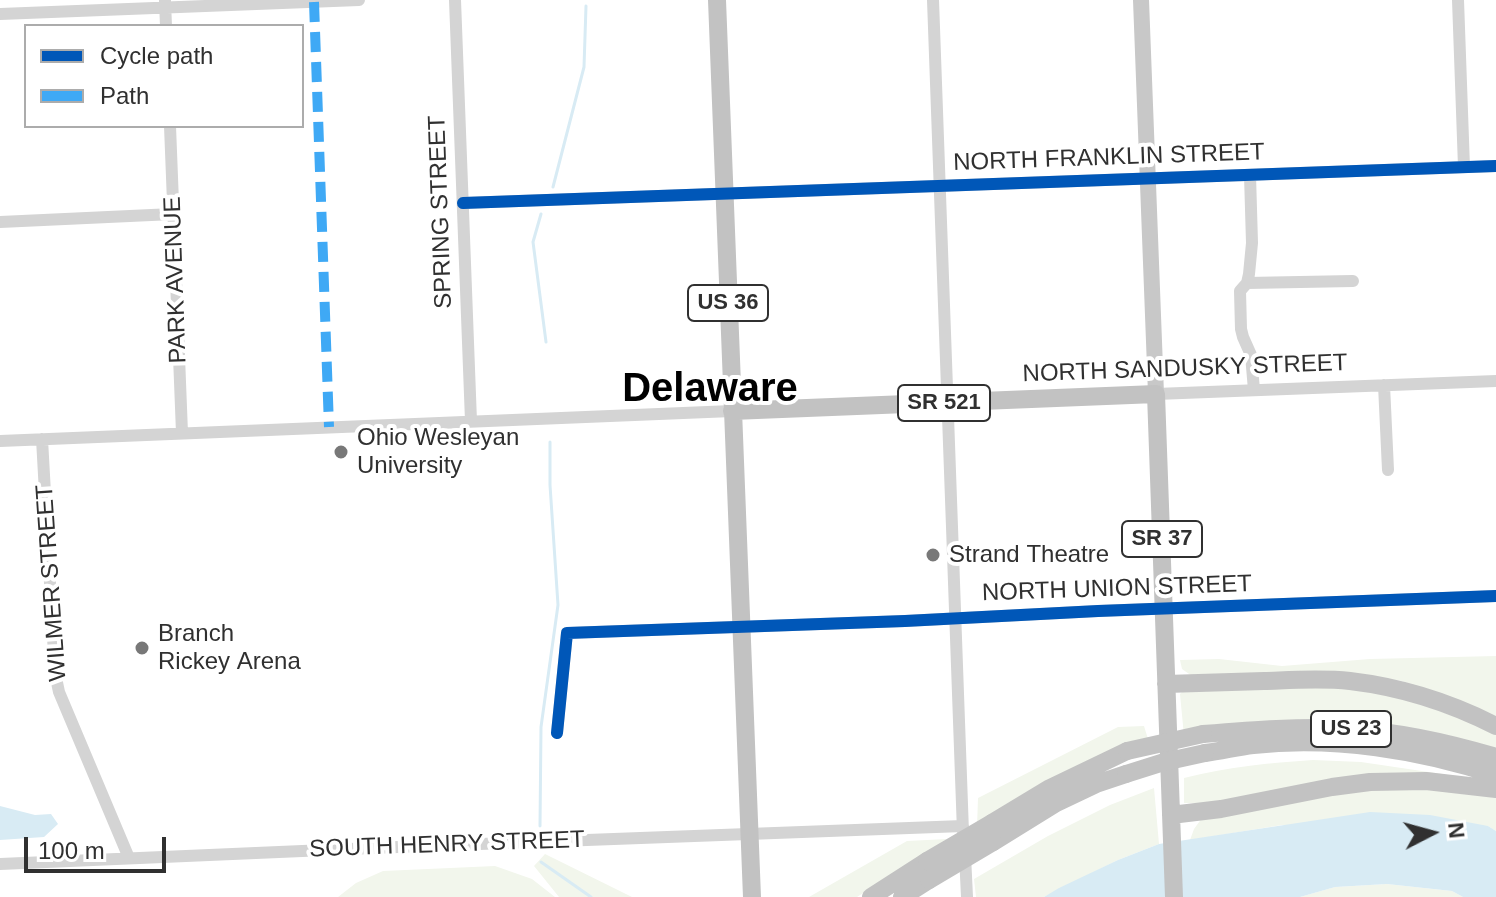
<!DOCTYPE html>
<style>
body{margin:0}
#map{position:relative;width:1496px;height:897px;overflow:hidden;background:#fff;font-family:Helvetica,sans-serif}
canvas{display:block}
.legend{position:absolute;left:24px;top:24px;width:280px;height:104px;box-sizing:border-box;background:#fff;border:2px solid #acacac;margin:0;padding:10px 14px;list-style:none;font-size:24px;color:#303030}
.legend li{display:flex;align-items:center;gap:16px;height:40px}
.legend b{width:40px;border:2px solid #acacac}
.north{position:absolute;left:1392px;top:793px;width:80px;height:80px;-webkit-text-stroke:6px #fff;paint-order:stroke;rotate:84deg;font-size:22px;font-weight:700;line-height:32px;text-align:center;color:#303030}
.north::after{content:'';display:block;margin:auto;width:28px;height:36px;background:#303030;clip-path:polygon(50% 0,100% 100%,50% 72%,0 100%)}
.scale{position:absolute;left:24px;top:837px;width:142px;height:36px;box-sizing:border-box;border:4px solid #303030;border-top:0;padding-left:10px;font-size:24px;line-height:28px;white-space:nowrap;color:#303030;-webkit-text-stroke:6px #fff;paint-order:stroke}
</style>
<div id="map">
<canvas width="1496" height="897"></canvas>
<ul class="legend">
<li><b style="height:10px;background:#0057b8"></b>Cycle path</li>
<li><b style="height:10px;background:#3fa9f5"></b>Path</li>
</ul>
<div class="north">N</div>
<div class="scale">100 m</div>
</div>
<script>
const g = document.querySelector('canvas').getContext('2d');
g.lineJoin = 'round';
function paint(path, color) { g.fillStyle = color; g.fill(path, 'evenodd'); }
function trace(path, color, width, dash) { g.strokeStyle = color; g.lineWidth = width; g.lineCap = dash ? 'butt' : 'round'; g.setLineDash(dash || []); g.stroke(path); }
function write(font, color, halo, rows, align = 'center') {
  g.font = font + ' Helvetica,sans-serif'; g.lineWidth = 8; g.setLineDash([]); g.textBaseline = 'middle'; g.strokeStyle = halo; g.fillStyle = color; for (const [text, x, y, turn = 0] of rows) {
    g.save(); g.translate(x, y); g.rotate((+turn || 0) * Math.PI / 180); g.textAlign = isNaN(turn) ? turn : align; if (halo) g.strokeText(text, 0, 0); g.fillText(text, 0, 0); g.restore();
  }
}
const green = new Path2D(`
 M1496,656V717L1445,696L1402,681L1367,676H1192L1182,669L1180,660L1219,659L1282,666L1370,659Z
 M1322,685L1395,694L1496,730V750L1184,736L1180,694L1184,690Z
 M1144,726L1148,739L977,827L978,798L1118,727Z
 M1313,760L1361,762L1442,774L1373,776L1205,803H1184V778C1227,767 1269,763 1313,760Z
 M1154,788L1159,844L1118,860L1044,897H976L974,879L1048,836L1110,805Z
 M1385,788L1442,789L1496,798V831L1488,826L1282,825L1190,840L1194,829L1202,818L1348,792Z
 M947,839L857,897H809L907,841Z
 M545,854L632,897H559L534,866Z
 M495,866L532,879L555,897H338L356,883L383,871Z
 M1387,884L1452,891L1463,897H1300L1335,887Z`);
const water = new Path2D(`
 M0,806L35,815L51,814L58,824L44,837L0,840Z
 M1370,812L1430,815L1488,826L1496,831V897H1463L1452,891L1387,884L1335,887L1300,897H1044L1059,888L1118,860L1159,844Z`);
const stream = new Path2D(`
 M553,187L584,67L586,6
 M541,214L533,242L546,342
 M540,826L541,727L558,605L550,485V442
 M541,862L591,897`);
const minor = new Path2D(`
 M455,0L471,421
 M933,0L963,832
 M1458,0L1464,167
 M165,1L166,26
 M0,14L359,0
 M170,126L182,433
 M1250,175L1252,243L1249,274L1247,283L1240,291L1241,329L1243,337L1251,355L1254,390
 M463,203L1496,166
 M0,222L173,214
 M1247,283L1353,281
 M1384,385L1388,470
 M1156,394L1496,381
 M42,439L55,673L59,692L129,858
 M0,441L732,411
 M557,733L567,633L905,621L1098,611L1496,596
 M965,855L967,897
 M0,864L372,848L963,826`);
const major = new Path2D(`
 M1141,0L1156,394`);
const highway = new Path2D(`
 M717,0L752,897
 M732,411L1156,394L1174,897
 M1166,684C1199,683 1231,682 1264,681C1293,680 1321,678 1350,681C1401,687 1451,703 1496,726
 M1203,734C1252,730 1301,726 1351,729C1400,732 1449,743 1496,757
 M1205,753C1221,751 1237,747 1253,745C1334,736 1420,750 1496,775
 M1171,815L1221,809L1332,787L1370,782L1426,781L1496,789
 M992,823L1050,788L1127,751
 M993,842L1056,803L1096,784L1126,774
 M871,897L927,861
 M902,897L929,880`);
const highwayBridge = new Path2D(`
 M1127,751L1203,734
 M1126,774L1164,762L1205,753
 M927,861L992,823
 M929,880L993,842`);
const quiet = new Path2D(`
 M314,2L329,427`);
const cycleway = new Path2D(`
 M463,203L1496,166
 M557,733L567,633L905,621L1098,611L1496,596`);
const markers = [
 [341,452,8,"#787878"],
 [933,555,8,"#787878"],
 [142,648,8,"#787878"]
];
const shields = [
 [728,303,80],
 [944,403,92],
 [1162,539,80],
 [1351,729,80]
];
const shieldNames = [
 ["US 36",728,303],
 ["SR 521",944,403],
 ["SR 37",1162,539],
 ["US 23",1351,729]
];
const streetNames = [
 ["NORTH FRANKLIN STREET",1109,158,-2],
 ["SPRING STREET",441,212,-92],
 ["PARK AVENUE",176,280,-92],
 ["NORTH SANDUSKY STREET",1185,369,-2],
 ["WILMER STREET",52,583,-94],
 ["NORTH UNION STREET",1117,589,-2],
 ["SOUTH HENRY STREET",447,845,-2]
];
const poiNames = [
 ["Ohio Wesleyan",357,438],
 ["University",357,466],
 ["Strand Theatre",949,555],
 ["Branch",158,634],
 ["Rickey Arena",158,662]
];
const townNames = [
 ["Delaware",710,390]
];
paint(green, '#f2f6ec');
paint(water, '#d8ebf4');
trace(stream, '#d8ebf4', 3);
trace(minor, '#d4d4d4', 12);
trace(major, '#c8c8c8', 16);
trace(highway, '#c2c2c2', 18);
trace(highwayBridge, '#c2c2c2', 18);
trace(quiet, '#3fa9f5', 10, [20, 10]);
trace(cycleway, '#0057b8', 12);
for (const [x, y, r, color] of markers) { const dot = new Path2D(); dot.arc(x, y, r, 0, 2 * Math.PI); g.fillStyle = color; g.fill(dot); trace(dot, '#fff', 3); }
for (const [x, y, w] of shields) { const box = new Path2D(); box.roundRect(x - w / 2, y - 18, w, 36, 6); g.fillStyle = '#fff'; g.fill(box); trace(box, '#303030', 2); }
write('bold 22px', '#303030', null, shieldNames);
write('24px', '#303030', '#fff', streetNames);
write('24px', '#303030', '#fff', poiNames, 'left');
write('bold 40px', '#000', '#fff', townNames);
</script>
